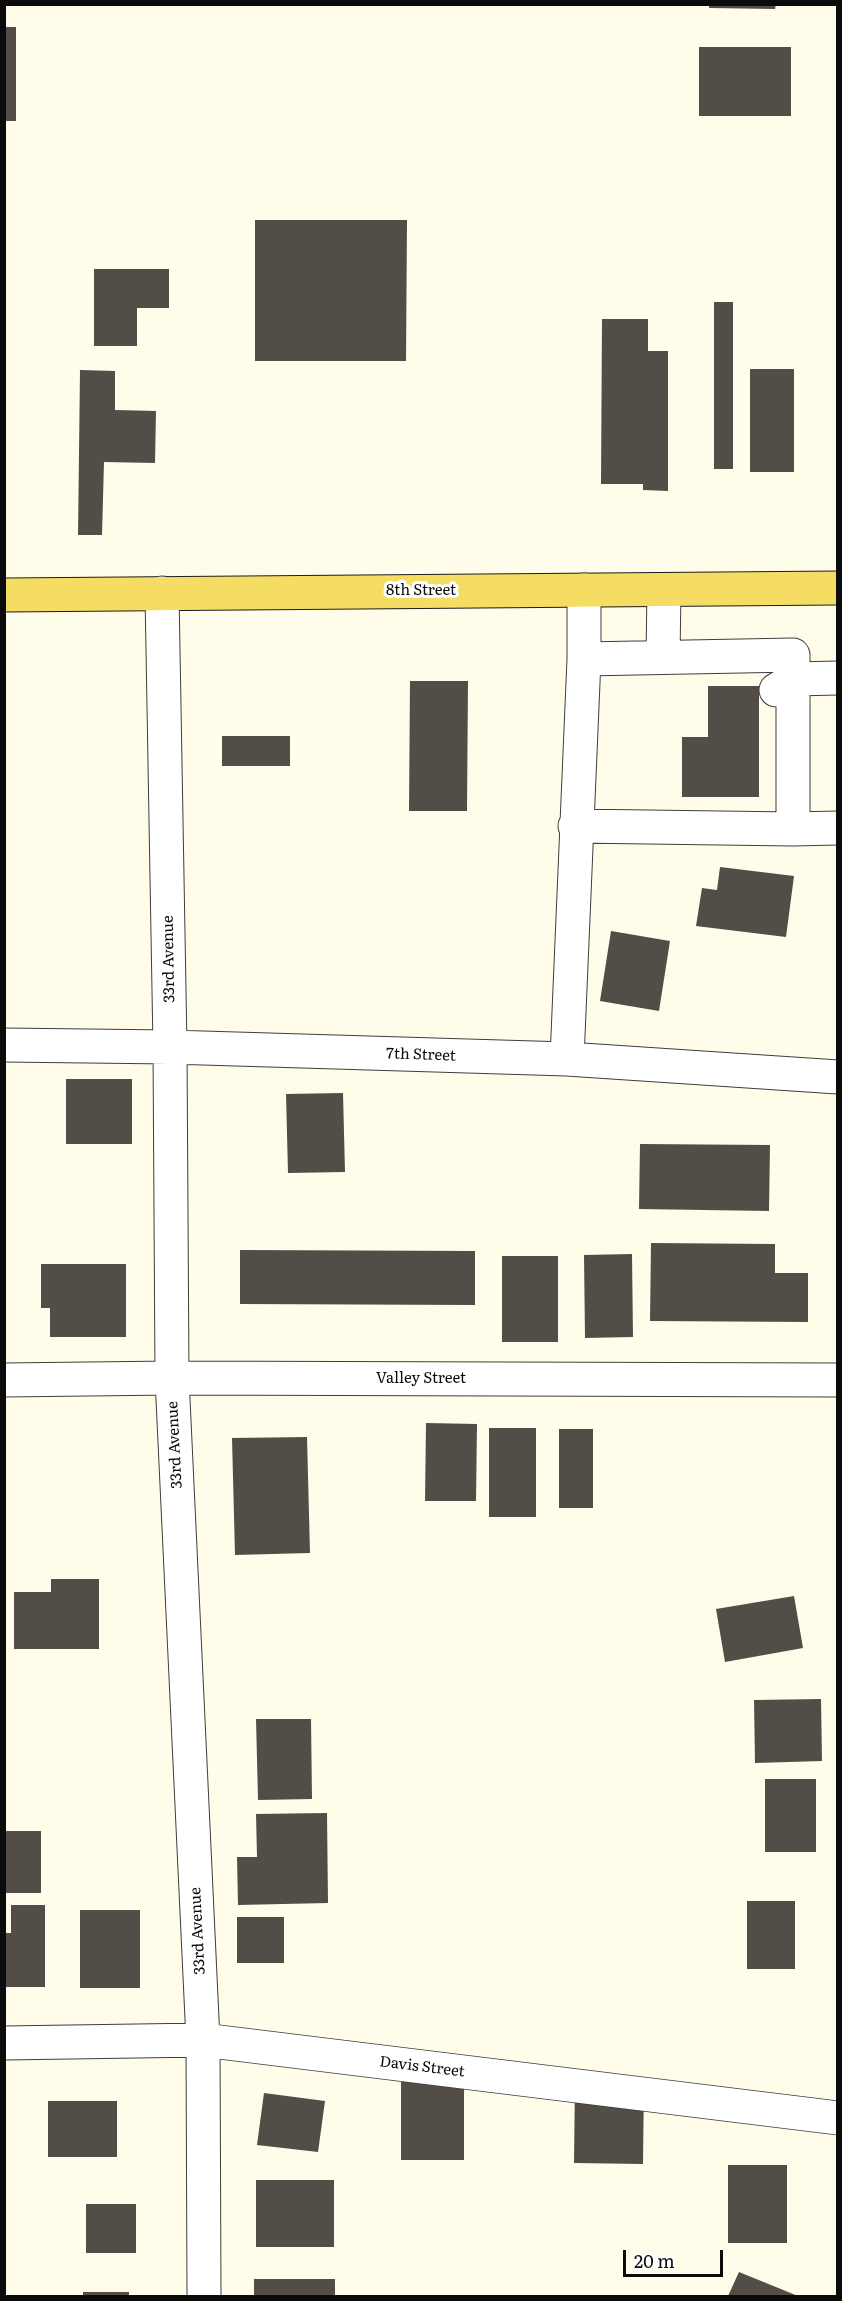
<!DOCTYPE html>
<style>
body{margin:0}
#map{position:relative;width:842px;height:2301px;overflow:hidden;background:#fffcea;font-family:Literata,serif}
canvas{display:block}
.frame{position:absolute;inset:0;border:6px solid #0b0b0b;pointer-events:none}
.scale{position:absolute;left:623px;top:2250px;width:100px;height:27px;box-sizing:border-box;border:3px solid #0b0b0b;border-top:0;padding-left:8px;font-size:18px;line-height:21px;white-space:nowrap;color:#0b0b0b;-webkit-text-stroke:4px #fff;paint-order:stroke}
</style>
<div id="map">
<canvas width="842" height="2301"></canvas>
<div class="frame"></div>
<div class="scale">20 m</div>
</div>
<script>
const g = document.querySelector('canvas').getContext('2d');
g.lineJoin = 'round';
function paint(path, color) { g.fillStyle = color; g.fill(path, 'evenodd'); }
function trace(path, color, width, dash) { g.strokeStyle = color; g.lineWidth = width; g.lineCap = dash ? 'butt' : 'round'; g.setLineDash(dash || []); g.stroke(path); }
function write(font, color, halo, rows, align = 'center') {
  g.font = font + ' Literata,serif'; g.lineWidth = 6; g.setLineDash([]); g.textBaseline = 'middle'; g.strokeStyle = halo; g.fillStyle = color; for (const [text, x, y, turn = 0] of rows) {
    g.save(); g.translate(x, y); g.rotate((+turn || 0) * Math.PI / 180); g.textAlign = isNaN(turn) ? turn : align; if (halo) g.strokeText(text, 0, 0); g.fillText(text, 0, 0); g.restore();
  }
}
const building = new Path2D(`
 M709,4H776L775,9L709,8Z
 M4,27H16V121H4Z
 M699,47H791V116H699Z
 M255,220H407L406,361H255Z
 M94,269H169V308H137V346H94Z
 M714,302H733V469H714Z
 M602,319H648V351H668V491L643,490V484H601Z
 M750,369H794V472H750Z
 M80,370L115,371V410L156,411L155,463L104,462L102,535H78Z
 M410,681H468L467,811H409Z
 M708,686H759V797H682V737H708Z
 M222,736H290V766H222Z
 M720,867L794,876L786,937L696,926L702,888L717,890Z
 M611,931L670,941L659,1011L600,1001Z
 M66,1079H132V1144H66Z
 M343,1093L345,1172L288,1173L286,1094Z
 M640,1144L770,1145L769,1211L639,1209Z
 M651,1243L775,1244V1273H808V1322L650,1321Z
 M240,1250L475,1251V1305L240,1304Z
 M632,1254L633,1337L585,1338L584,1255Z
 M502,1256H558V1342H502Z
 M41,1264H126V1337H50V1308H41Z
 M426,1423L477,1424L476,1501H425Z
 M489,1428H536V1517H489Z
 M559,1429H593V1508H559Z
 M307,1437L310,1553L235,1555L232,1438Z
 M51,1579H99V1649H14V1592H51Z
 M794,1596L803,1648L725,1662L716,1609Z
 M821,1699L822,1761L755,1763L754,1700Z
 M256,1719H311L312,1799L258,1800Z
 M765,1779H816V1852H765Z
 M327,1813L328,1903L238,1905L237,1857H257L256,1814Z
 M4,1831H41V1893H4Z
 M747,1901H795V1969H747Z
 M11,1905H45V1987H4V1933H11Z
 M80,1910H140V1988H80Z
 M237,1917H284V1963H237Z
 M575,2079H644L643,2164L574,2163Z
 M401,2082H464V2160H401Z
 M264,2093L325,2101L318,2152L257,2145Z
 M48,2101H117V2157H48Z
 M728,2165H787V2243H728Z
 M256,2180H334V2247H256Z
 M86,2204H136V2253H86Z
 M739,2272L798,2296H728Z
 M254,2279H335V2296H254Z
 M83,2292H129V2296H83Z`);
const minor = new Path2D(`
 M162,593L170,1047L172,1378L203,2040L204,2296
 M663,657L664,590
 M776,690L794,679L838,678
 M575,826L793,829V655L584,659
 M793,829L838,828
 M4,1045L170,1047L567,1059L838,1077
 M567,1059L584,659V590
 M4,1380L172,1378L838,1380
 M4,2043L203,2040L838,2118`);
const major = new Path2D(`
 M4,595L838,588`);
const streetNames = [
 ["8th Street",421,591],
 ["33rd Avenue",169,959,-91],
 ["7th Street",421,1055,2],
 ["Valley Street",421,1379],
 ["33rd Avenue",175,1445,-93],
 ["33rd Avenue",198,1931,-93],
 ["Davis Street",422,2067,7]
];
paint(building, '#534d48');
trace(minor, '#3e3e3e', 35);
trace(major, '#1c1c1c', 35);
trace(minor, '#fff', 33);
trace(major, '#f5dc63', 33);
write('15px', '#0b0b0b', '#fff', streetNames);
</script>
